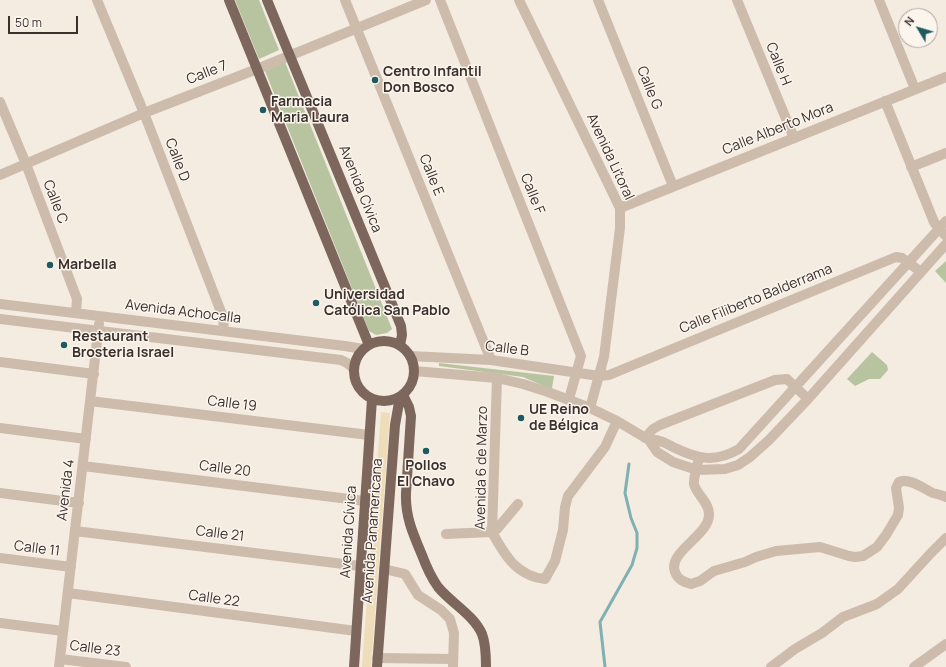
<!DOCTYPE html>
<meta charset="utf-8">
<style>
body{margin:0}
#map{position:relative;width:946px;height:667px;overflow:hidden;background:#f4ebe1;font-family:Manrope,sans-serif}
canvas{display:block}
.north{position:absolute;left:898px;top:8px;width:40px;height:40px;box-sizing:border-box;background:#fbf5ee;border:1px solid #aea6a0;border-radius:50%;rotate:308deg;font-size:11px;font-weight:700;line-height:16px;text-align:center;color:#3b302b}
.north::after{content:'';display:block;margin:auto;width:14px;height:18px;background:#1f5a5e;clip-path:polygon(50% 0,100% 100%,50% 72%,0 100%)}
.scale{position:absolute;left:8px;top:16px;width:70px;height:18px;box-sizing:border-box;border:2px solid #3b302b;border-top:0;padding-left:5px;font-size:12px;line-height:14px;white-space:nowrap;color:#3b302b;-webkit-text-stroke:3px #fbf5ee;paint-order:stroke}
</style>
<div id="map">
<canvas width="946" height="667"></canvas>
<div class="north">N</div>
<div class="scale">50 m</div>
</div>
<script>
const g = document.querySelector('canvas').getContext('2d');
g.lineJoin = 'round';
function paint(path, color) { g.fillStyle = color; g.fill(path, 'evenodd'); }
function trace(path, color, width, dash) { g.strokeStyle = color; g.lineWidth = width; g.lineCap = dash ? 'butt' : 'round'; g.setLineDash(dash || []); g.stroke(path); }
function write(font, color, halo, rows, align = 'center') {
  g.font = font + ' Manrope,sans-serif'; g.lineWidth = 3; g.setLineDash([]); g.textBaseline = 'middle'; g.strokeStyle = halo; g.fillStyle = color; for (const [text, x, y, turn = 0] of rows) {
    g.save(); g.translate(x, y); g.rotate((+turn || 0) * Math.PI / 180); g.textAlign = isNaN(turn) ? turn : align; if (halo) g.strokeText(text, 0, 0); g.fillText(text, 0, 0); g.restore();
  }
}
const green = new Path2D(`
 M235,0H259L279,50L259,59Z
 M285,62L392,329L387,333L376,335L369,331L265,71Z
 M946,261V283L935,271Z
 M872,352L887,365L888,370L880,379H869L855,386L847,379Z
 M439,363L554,376L552,388L551,389L523,377L439,366Z`);
const sand = new Path2D(`
 M381,412L390,413L371,667H362Z`);
const stream = new Path2D(`
 M605,667L600,622L632,565L637,548V533L631,518L625,493L629,464`);
const minor = new Path2D(`
 M97,0L144,113L223,317L224,331
 M345,0L491,360
 M440,0L581,356L569,399
 M519,0L620,208V228L604,357L590,408
 M598,0L673,186
 M737,0L794,138
 M879,0L915,89
 M885,101L934,222L939,229L946,236
 M0,102L26,164L77,299L76,313
 M911,167L946,153
 M0,175L144,113L257,69L426,0
 M620,208L946,77
 M0,304L345,346L363,349
 M0,319L341,360L347,363L354,369
 M410,356L491,360L599,376L609,375L896,257L902,258L921,272
 M0,362L94,374
 M414,371L497,378L523,384L548,392L590,408L617,421L649,440L657,452L673,462L697,470L725,469L738,465L750,457L769,440L808,399L946,244
 M497,378L492,532C505,556 517,576 545,579L555,561L563,530L565,507L568,496L605,447L617,421
 M90,401L369,435
 M0,428L86,439
 M645,438L653,429L660,425L775,380L787,379L808,399
 M649,440C659,439 666,443 675,448C698,459 715,463 739,449L946,221
 M699,457C698,464 693,479 694,484C696,494 709,502 709,514C710,535 667,552 675,572C678,580 684,582 691,584L700,581L714,571L745,562L756,557L776,551L820,547L849,556L855,557L863,556L877,547L886,535L898,515L899,508L896,488L899,482C909,477 924,489 933,493C937,494 942,495 946,497
 M83,466L365,501
 M0,493L79,503
 M75,531L360,566
 M446,534L492,532L497,529L518,504
 M0,558L71,567
 M384,569L405,574L418,595L441,610L450,619L454,633L453,667
 M68,593L356,631
 M0,623L63,631
 M377,658L453,659
 M60,659L126,667
 M59,667L99,324
 M771,667L795,649L822,633L843,617L877,604L898,589L930,554L946,538
 M914,667L946,644`);
const major = new Path2D(`
 M229,0L369,345
 M267,0L401,326L402,335L400,345
 M354 371a30 30 0 1 1 60 0a30 30 0 1 1-60 0Z
 M403,395L409,407L411,416L406,493C405,516 413,534 422,555C426,566 431,577 438,587C451,603 474,615 482,634C486,644 486,656 486,667
 M354,667L372,399
 M377,667L395,425L400,397`);
const markers = [
 [375,80,4,"#1f5a5e"],
 [263,110,4,"#1f5a5e"],
 [50,265,4,"#1f5a5e"],
 [316,303,4,"#1f5a5e"],
 [64,345,4,"#1f5a5e"],
 [521,418,4,"#1f5a5e"],
 [426,451,4,"#1f5a5e"]
];
const streetNames = [
 ["Calle H",778,64,68],
 ["Calle 7",207,73,-21],
 ["Calle G",649,88,68],
 ["Calle Alberto Mora",778,129,-22],
 ["Avenida Litoral",610,157,65],
 ["Calle D",177,160,69],
 ["Calle E",431,175,68],
 ["Avenida Cívica",360,189,68],
 ["Calle F",532,194,68],
 ["Calle C",55,202,69],
 ["Calle Filiberto Balderrama",756,299,-22],
 ["Avenida Achocalla",183,312,7],
 ["Calle B",507,349,7],
 ["Calle 19",232,404,7],
 ["Avenida 6 de Marzo",482,468,-89],
 ["Calle 20",225,469,7],
 ["Avenida 4",66,490,-83],
 ["Avenida Panamericana",373,531,-86],
 ["Avenida Cívica",349,532,-86],
 ["Calle 21",220,534,7],
 ["Calle 11",37,549,7],
 ["Calle 22",214,599,8],
 ["Calle 23",95,649,7]
];
const poiNames = [
 ["Centro Infantil",383,72],
 ["Don Bosco",383,88],
 ["Farmacia",271,102],
 ["Maria Laura",271,118],
 ["Marbella",58,265],
 ["Universidad",324,295],
 ["Católica San Pablo",324,311],
 ["Restaurant",72,337],
 ["Brosteria Israel",72,353],
 ["UE Reino",529,410],
 ["de Bélgica",529,426],
 ["Pollos",426,466,"center"],
 ["El Chavo",426,482,"center"]
];
paint(green, '#b8c4a0');
paint(sand, '#efdcb8');
trace(stream, '#7fb0b2', 3);
trace(minor, '#cdbbac', 10);
trace(major, '#7d675c', 10);
for (const [x, y, r, color] of markers) { const dot = new Path2D(); dot.arc(x, y, r, 0, 2 * Math.PI); g.fillStyle = color; g.fill(dot); trace(dot, '#fbf5ee', 1.5); }
write('14px', '#3b302b', '#fbf5ee', streetNames);
write('bold 14px', '#3b302b', '#fbf5ee', poiNames, 'left');
</script>
